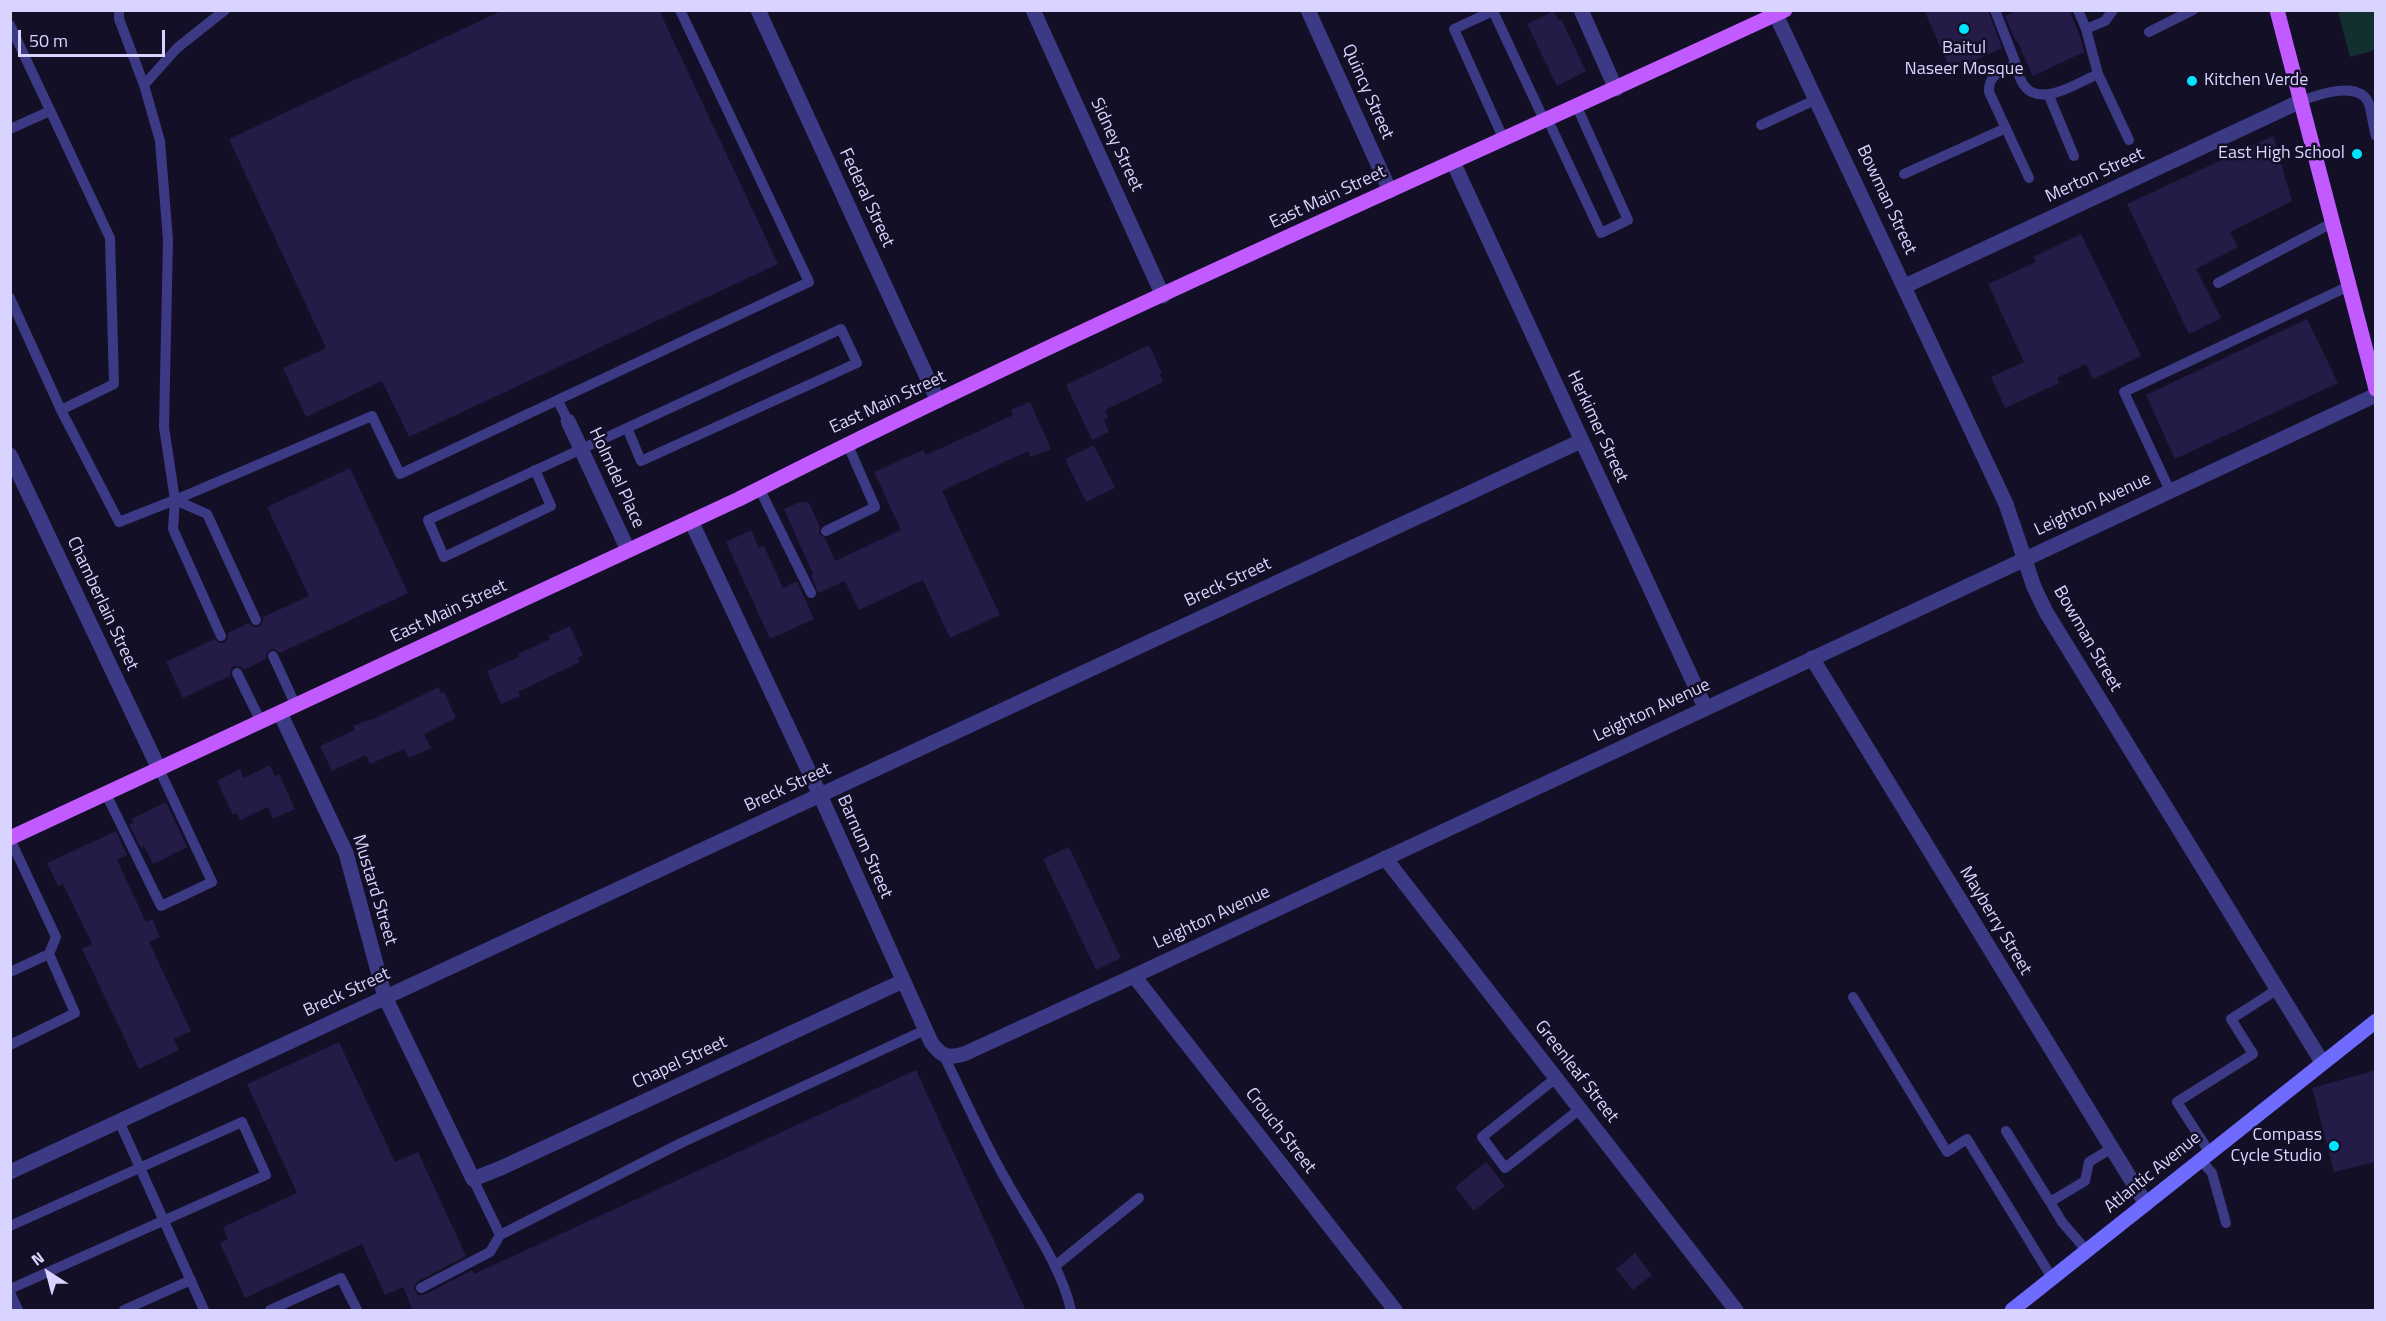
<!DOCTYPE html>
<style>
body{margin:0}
#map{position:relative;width:2386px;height:1321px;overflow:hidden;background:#130f26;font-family:"Titillium Web",sans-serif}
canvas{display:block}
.frame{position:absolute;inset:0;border:12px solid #d9d4ff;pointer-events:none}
.north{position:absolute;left:18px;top:1243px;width:60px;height:60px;-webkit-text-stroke:4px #130f26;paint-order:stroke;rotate:324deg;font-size:16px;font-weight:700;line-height:24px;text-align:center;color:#d9d4ff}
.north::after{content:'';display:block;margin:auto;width:21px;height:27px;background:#d9d4ff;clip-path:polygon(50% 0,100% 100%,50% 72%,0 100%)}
.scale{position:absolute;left:18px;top:30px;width:147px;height:27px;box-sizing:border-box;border:3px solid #d9d4ff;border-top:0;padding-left:8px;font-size:18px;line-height:21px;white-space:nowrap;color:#d9d4ff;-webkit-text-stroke:4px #130f26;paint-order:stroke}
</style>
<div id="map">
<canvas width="2386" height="1321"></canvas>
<div class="frame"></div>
<div class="north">N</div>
<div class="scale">50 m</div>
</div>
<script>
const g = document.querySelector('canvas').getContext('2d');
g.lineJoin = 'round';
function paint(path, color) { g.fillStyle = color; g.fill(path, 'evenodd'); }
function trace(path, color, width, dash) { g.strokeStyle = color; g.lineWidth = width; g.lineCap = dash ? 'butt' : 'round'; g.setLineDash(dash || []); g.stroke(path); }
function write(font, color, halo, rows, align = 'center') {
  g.font = font + ' "Titillium Web",sans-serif'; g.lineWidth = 5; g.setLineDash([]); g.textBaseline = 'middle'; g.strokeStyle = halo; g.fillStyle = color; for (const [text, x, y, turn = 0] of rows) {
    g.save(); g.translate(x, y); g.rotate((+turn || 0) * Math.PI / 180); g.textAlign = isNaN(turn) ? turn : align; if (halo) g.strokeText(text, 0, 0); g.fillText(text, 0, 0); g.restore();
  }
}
const green = new Path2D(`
 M2338,11H2375V50L2350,57Z`);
const building = new Path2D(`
 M503,10H659L778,264L409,437L382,381L306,417L283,368L326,348L229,139Z
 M1924,10H1988L2002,48L1951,71Z
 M2017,10H2069L2079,33L2084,52L2033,76L2017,41L2016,42L2005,16Z
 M1554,11L1559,21L1561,19L1586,71L1557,86L1527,24Z
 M2273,136L2292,201L2230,232L2238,247L2196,269L2221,318L2189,334L2127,204Z
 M2081,234L2141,356L2093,379L2086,364L2057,378L2059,383L2005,408L1991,377L2024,362L1988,284L2036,262L2033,257Z
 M2307,319L2338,383L2175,459L2146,395Z
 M1149,345L1162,373L1160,375L1163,382L1105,410L1108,418L1104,420L1109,432L1092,440L1066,385Z
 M1030,402L1051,449L1031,457L1028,451L942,491L1000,615L950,638L923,580L859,610L845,581L818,593L811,575L813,574L784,509L800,502L809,503L820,527L819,534L825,538L835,561L901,530L874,472L923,450L926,455L968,436L1013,415L1011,410Z
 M1094,445L1115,488L1086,502L1065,459Z
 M350,468L408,593L280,653L274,649L269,650L266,655V659L244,670L241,667L234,666L231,669L230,676L183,698L166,662L214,639L220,643H225L228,637V633L249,623L255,627L260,626L263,621V617L309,596L267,507Z
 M751,530L759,548L764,546L783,588L797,581L814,619L770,639L726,542Z
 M570,626L583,655L578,658L580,662L518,692L520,696L501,704L487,671L519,657L518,654L550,639L548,636Z
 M439,687L441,693L444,692L456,718L424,734L431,748L409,758L404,749L370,764L366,755L332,771L320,746L355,730L353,726L368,720L369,721Z
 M270,765L275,776L279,774L295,809L273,819L268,807L240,820L237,813L233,815L217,781L240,769L244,778Z
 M166,802L187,847L153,864L144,846L141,848L129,825L133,823L132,819Z
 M116,831L127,855L117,860L146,922L152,919L160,937L149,942L191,1031L174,1039L179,1050L139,1069L82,949L92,944L63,884L58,886L47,863Z
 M1069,847L1121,958L1096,970L1043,859Z
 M339,1042L395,1162L418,1152L466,1256L417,1282L414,1288L418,1295H424L472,1270L474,1274L916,1070L1026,1311H413L403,1287L385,1295L362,1244L245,1298L220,1243L228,1239L223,1227L297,1193L247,1084Z
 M2376,1070V1162L2334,1172L2312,1088Z
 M1486,1162L1505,1186L1474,1211L1455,1187Z
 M1635,1253L1652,1275L1633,1290L1616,1269Z`);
const service = new Path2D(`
 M119,10V19L144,85
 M1995,10L2016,64C2002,71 1988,74 1989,92L2029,178
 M10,25L110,238L114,384L61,410
 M2086,29L2105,21L2113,10
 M2149,32L2193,10
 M2016,64C2025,117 2067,88 2098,74L2086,29L2078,10
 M2098,74L2129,140
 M2049,96L2074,156
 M2301,101C2317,95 2360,79 2369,104C2372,114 2373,126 2376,136
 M1548,120L1601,233L1628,220L1577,107
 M1761,125L1817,99
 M10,129L50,111
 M1504,140L1454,29L1493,11L1545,122
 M1904,174L2006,128
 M2218,283L2332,223
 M10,298L61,410L119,522L175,500L372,416L400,474L809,282L680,10
 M558,401L568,421
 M535,470L551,506L444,557L428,520C565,456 703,393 841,329L857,363L641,461L627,428
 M759,488L811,593
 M2170,491L2124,392L2349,286
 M175,500L207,514L256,620
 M826,531L875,507L847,443
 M221,636L173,529L175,500L164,427L168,240L160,141L144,85L177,48L225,10
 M273,656L296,706
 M237,673L261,722
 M106,794L161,906L212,882L159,769
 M10,839L56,937L49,954L10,972
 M1853,997L1947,1152L1967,1139L2052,1278
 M10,1045L75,1013L49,954
 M944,1056C964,1097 983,1140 1006,1180C1029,1222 1060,1263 1071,1310
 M1556,1078L1482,1137L1505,1168L1580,1109
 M119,1121L204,1310
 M2006,1131L2050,1202L2085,1181L2089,1162L2112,1148
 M2210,1153L2177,1102L2253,1054L2231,1019L2278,989
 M2201,1160L2212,1173L2226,1223
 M473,1179L500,1235L681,1143L925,1030
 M2050,1202L2062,1222L2087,1251
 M10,1226L242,1122L266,1175L10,1289
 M1055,1266L1139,1198
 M421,1288L490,1252L500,1235
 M10,1293L18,1310
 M124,1310L191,1280
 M270,1310L341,1278L357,1310`);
const minor = new Path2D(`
 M758,10L938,401
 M1033,10L1163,296
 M1308,10L1390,191
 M1581,10L1616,89
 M1776,15L2006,504L2034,587L2046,612L2322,1062
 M1453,162L1705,707
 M1905,286L2301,101
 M568,421L628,550
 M10,455L159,769
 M691,521L820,795L931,1042C941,1056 947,1059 964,1054L1134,976L2376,395
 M1812,658L2146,1204
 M280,713L346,853L385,997L473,1179L501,1168L903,981
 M1385,858L1736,1310
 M1134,976L1395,1310
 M10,1172L1581,441`);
const secondary = new Path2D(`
 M2012,1310L2376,1021`);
const primary = new Path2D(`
 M2277,10L2376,389
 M10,838L739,499C1082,324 1436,172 1785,10`);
const markers = [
 [1964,29,6,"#00e5ff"],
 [2192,81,6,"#00e5ff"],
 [2357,154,6,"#00e5ff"],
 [2334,1146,6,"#00e5ff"]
];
const poiNames = [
 ["Baitul",1964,49,"center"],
 ["Naseer Mosque",1964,70,"center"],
 ["Kitchen Verde",2204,81,"left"],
 ["East High School",2345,154],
 ["Compass",2322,1136],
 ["Cycle Studio",2322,1157]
];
const streetNames = [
 ["Quincy Street",1367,92,66],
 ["Sidney Street",1116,145,65],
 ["Merton Street",2095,176,-25],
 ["Federal Street",866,198,65],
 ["East Main Street",1328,198,-25],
 ["Bowman Street",1886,200,65],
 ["East Main Street",888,403,-25],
 ["Herkimer Street",1597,427,65],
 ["Holmdel Place",616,478,65],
 ["Leighton Avenue",2093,505,-25],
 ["Breck Street",1228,583,-25],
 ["Chamberlain Street",102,604,65],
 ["East Main Street",449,612,-25],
 ["Bowman Street",2087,639,60],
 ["Leighton Avenue",1652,711,-25],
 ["Breck Street",788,788,-25],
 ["Barnum Street",864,847,66],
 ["Mustard Street",374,890,73],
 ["Leighton Avenue",1212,918,-25],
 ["Mayberry Street",1995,921,59],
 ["Breck Street",347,993,-25],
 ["Chapel Street",680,1063,-25],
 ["Greenleaf Street",1576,1072,52],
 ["Crouch Street",1280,1131,52],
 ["Atlantic Avenue",2153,1173,-39]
];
paint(green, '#12302f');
paint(building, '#241b47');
trace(service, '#3d3a85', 10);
trace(minor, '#3d3a85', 15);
trace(secondary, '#6f6bff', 15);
trace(primary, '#c25bff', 15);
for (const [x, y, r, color] of markers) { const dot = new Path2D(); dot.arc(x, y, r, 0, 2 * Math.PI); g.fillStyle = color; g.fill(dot); trace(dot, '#130f26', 2); }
write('18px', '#d9d4ff', '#130f26', poiNames, 'right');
write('18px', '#d9d4ff', '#130f26', streetNames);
</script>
